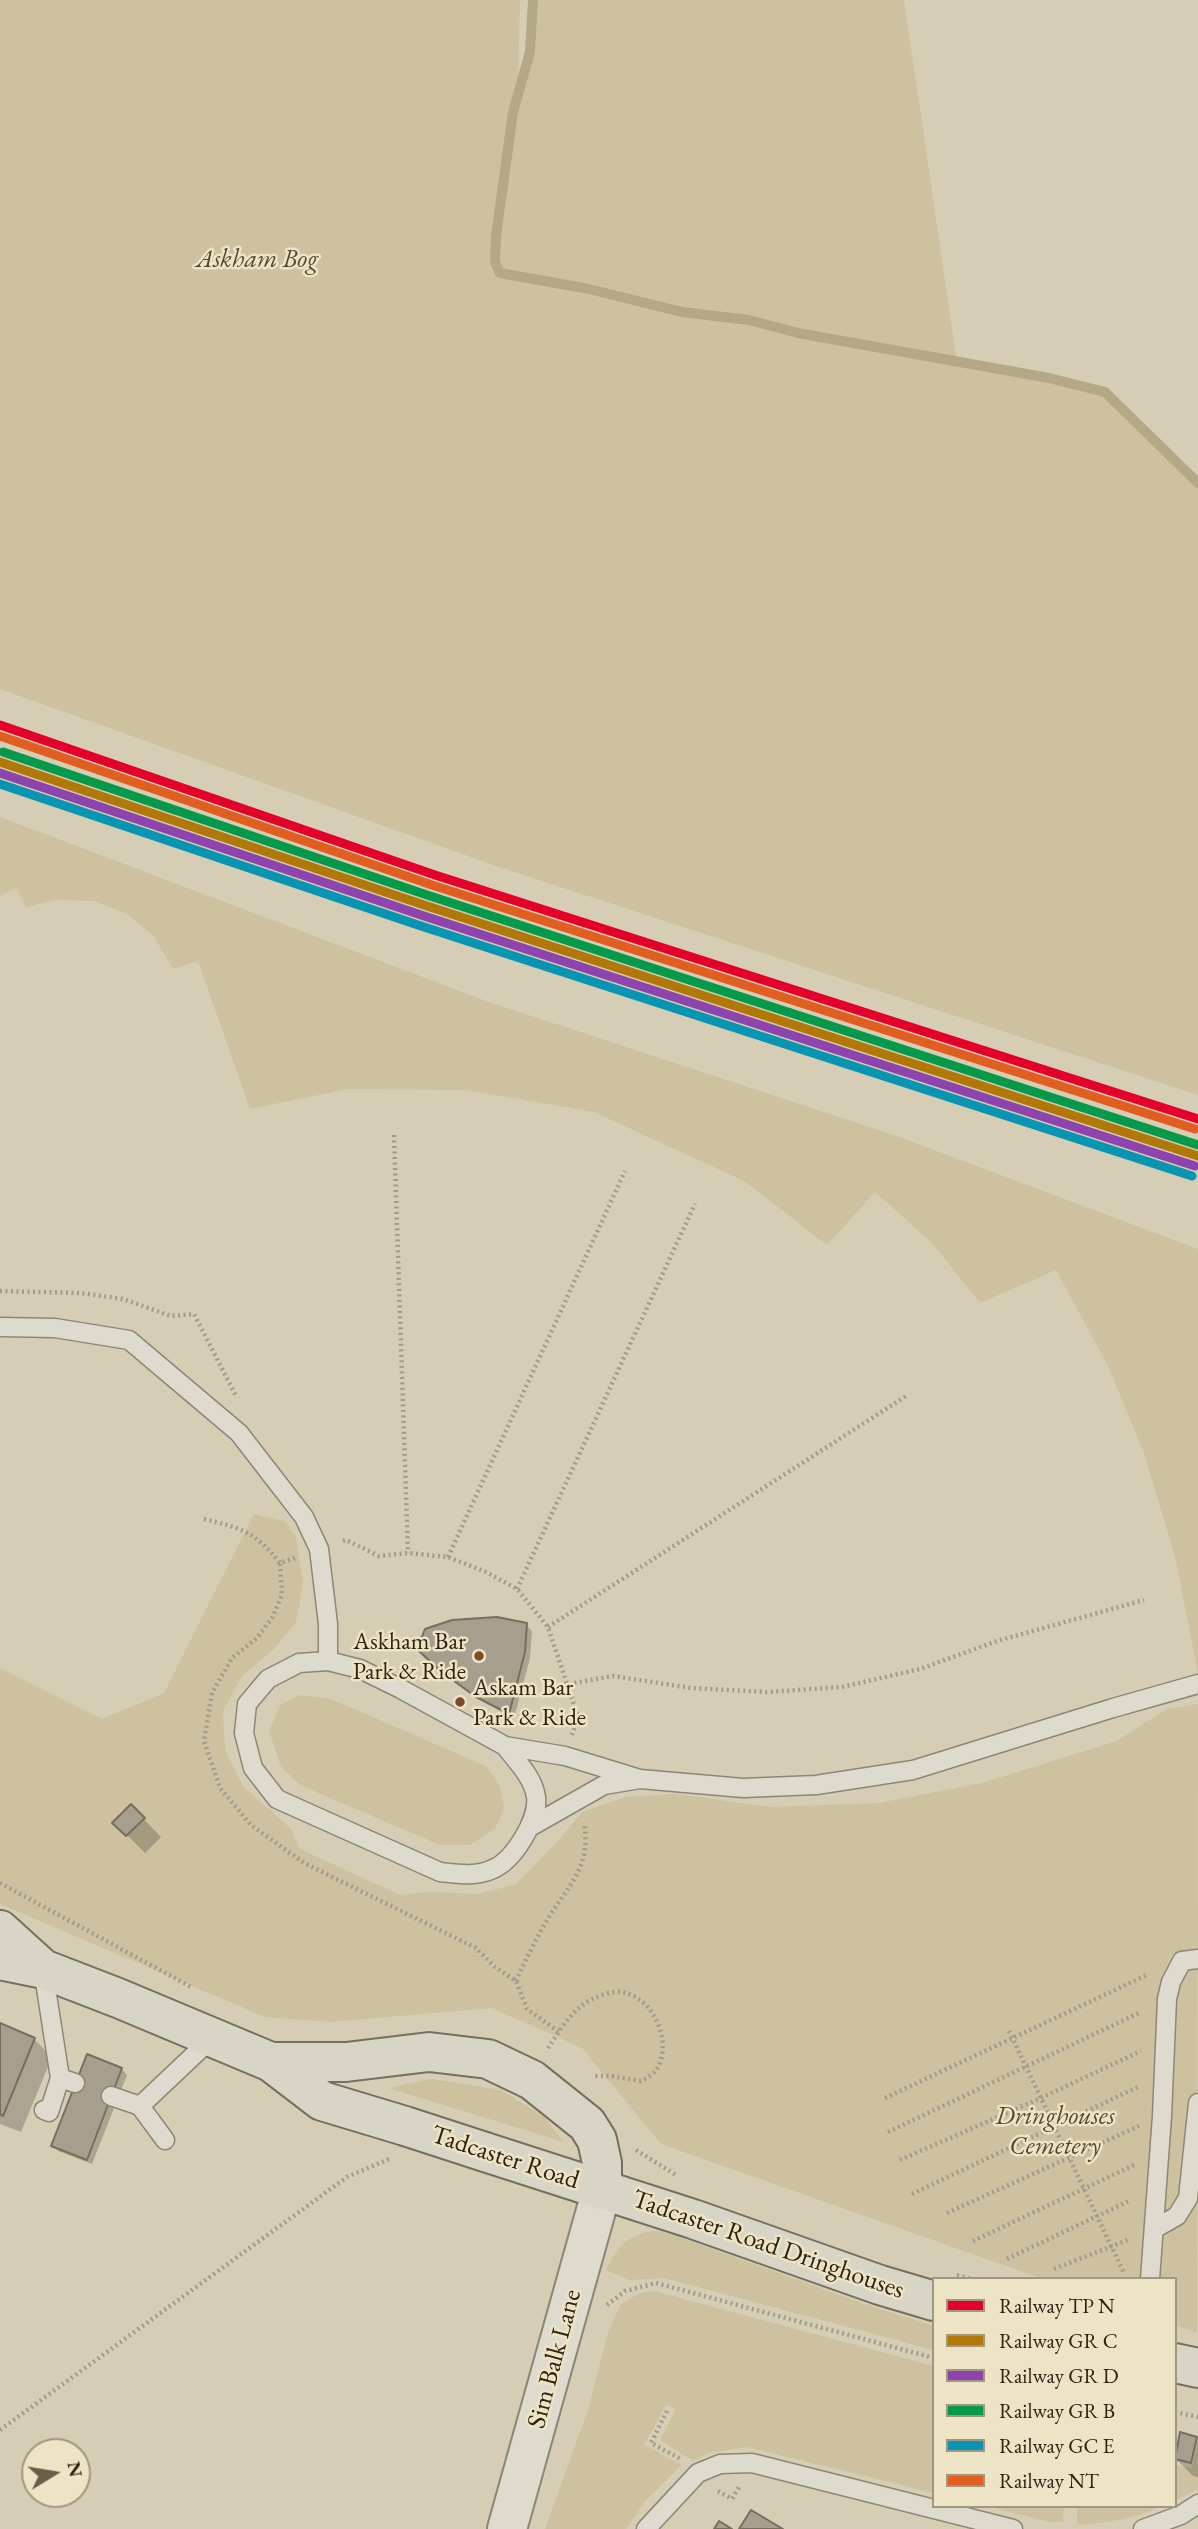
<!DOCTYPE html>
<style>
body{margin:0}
#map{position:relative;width:1198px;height:2529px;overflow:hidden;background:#d6ceb4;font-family:"EB Garamond",serif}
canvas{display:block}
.legend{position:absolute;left:932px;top:2277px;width:245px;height:231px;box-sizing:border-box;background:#ede4c5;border:2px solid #a1967e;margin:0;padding:9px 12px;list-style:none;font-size:21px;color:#302113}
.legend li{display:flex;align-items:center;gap:14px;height:35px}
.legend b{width:35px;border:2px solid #a1967e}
.north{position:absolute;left:21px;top:2438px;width:70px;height:70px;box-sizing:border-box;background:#ede4c5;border:2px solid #a1967e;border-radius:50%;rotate:79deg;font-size:19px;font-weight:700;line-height:28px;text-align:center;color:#302113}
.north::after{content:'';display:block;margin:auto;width:24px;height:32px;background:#6a5e4b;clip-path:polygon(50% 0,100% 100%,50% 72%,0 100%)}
</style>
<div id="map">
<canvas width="1198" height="2529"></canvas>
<ul class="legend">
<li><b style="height:9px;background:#e4002b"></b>Railway TP N</li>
<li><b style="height:9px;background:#b17707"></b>Railway GR C</li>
<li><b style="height:9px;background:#8e44ad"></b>Railway GR D</li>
<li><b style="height:9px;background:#05994b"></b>Railway GR B</li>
<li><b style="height:9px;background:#0795b2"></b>Railway GC E</li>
<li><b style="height:9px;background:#df5e20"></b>Railway NT</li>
</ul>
<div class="north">N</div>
</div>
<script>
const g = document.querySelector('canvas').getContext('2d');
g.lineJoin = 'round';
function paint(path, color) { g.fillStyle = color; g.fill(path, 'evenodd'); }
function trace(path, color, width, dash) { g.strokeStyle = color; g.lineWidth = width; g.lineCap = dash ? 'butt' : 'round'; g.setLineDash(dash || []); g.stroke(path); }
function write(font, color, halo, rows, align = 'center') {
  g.font = font + ' "EB Garamond",serif'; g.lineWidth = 5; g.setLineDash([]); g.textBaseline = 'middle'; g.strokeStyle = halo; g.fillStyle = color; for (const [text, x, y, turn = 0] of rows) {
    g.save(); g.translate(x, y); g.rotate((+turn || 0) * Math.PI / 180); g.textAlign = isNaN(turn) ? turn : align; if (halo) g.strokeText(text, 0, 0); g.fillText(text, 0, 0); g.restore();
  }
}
const green = new Path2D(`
 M0,0H520L518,93L530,52L533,0H904L957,362L1049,378L1105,392L1198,483V1095L496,866L0,689Z
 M0,817L486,1001L894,1135L1198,1249V1674L1176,1560L1144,1453L1108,1366L1056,1270L980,1303L933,1244L875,1192L827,1245L744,1181L594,1112L465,1090L349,1089L250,1109L198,961L173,969L153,935L125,913L93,901L57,900L26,907L16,888L0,896Z
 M254,1514L285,1521L296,1537L303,1583L296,1622L274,1649L243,1675L223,1711L225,1750L243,1786L291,1829L300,1849L400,1895L428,1892L478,1894L516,1884L558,1841L582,1812L626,1797L677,1794L770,1807L878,1803L982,1783L1117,1741L1167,1709L1198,1704L1197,2333L1175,2325V2279H1043L661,2144L582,2048L492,2008L330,2022L265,2017L0,1904V1668L102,1719L164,1693Z
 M300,1695L331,1699L486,1766L500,1786L504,1809L495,1829L470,1845H440L300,1785L281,1767L269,1731L280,1705Z
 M432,2079L501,2090L544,2117L564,2142L388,2088Z
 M656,2231L674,2235L864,2304L934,2326V2350L664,2278L629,2280L606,2270C617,2247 630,2233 656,2231Z
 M654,2291L934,2366V2493L747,2447L709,2453L693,2461L660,2440L676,2409L666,2405L644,2445L682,2465L647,2499L626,2529H545L588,2410L608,2332L621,2304L640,2293Z
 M1198,2446V2489L1175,2500V2465L1192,2468Z
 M986,2506H1064L1063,2522H1050Z
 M1077,2506H1161C1136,2519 1105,2523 1077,2525Z`);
const shadow = new Path2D(`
 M526,1625L532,1631L530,1658L514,1718L484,1702L447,1675Z
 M131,1806L161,1837L145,1853L115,1823Z
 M0,2025L34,2039L52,2057L21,2132L0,2124Z
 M88,2056L122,2069L127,2075L92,2164L58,2151L53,2145Z
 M1196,2438L1198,2440V2477L1193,2476L1175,2458Z`);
const stream = new Path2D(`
 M533,0L530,52L513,112L496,236L495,262L500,273L589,289L682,312L749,320L798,333L1049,378L1105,392L1198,483`);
const building = new Path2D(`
 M497,1617L527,1623L525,1652L509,1714L476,1697L439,1670L417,1649L425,1629L452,1620Z
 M131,1804L145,1818L126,1836L112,1823Z
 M0,2023L35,2038L3,2116L0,2114Z
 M87,2054L122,2068L87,2160L51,2146Z
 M1180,2432L1197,2437L1191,2463L1175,2459Z
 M751,2510L783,2529H739Z
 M719,2521L732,2529H714Z`);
const path = new Path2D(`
 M394,1135L408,1553
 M0,1291L81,1293L123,1299L171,1316L194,1314L236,1396
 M204,1519C243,1529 254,1531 280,1563
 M343,1541L346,1540L379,1556L408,1553L448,1557L486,1572L517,1589L548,1627L578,1717L572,1735
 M448,1557L625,1171
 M295,1558L280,1563L282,1595L272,1618L257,1638L232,1658L212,1693L204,1741L220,1788L251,1825L304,1863L476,1948L495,1967L516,1981L527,2009L559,2032
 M517,1589L695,1204
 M548,1627L906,1396
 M569,1684L613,1676L691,1688L767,1692L842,1687L920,1669L997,1641L1144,1600
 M0,1883L193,1988
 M516,1981C525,1961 535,1941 546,1922C566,1887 592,1869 584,1823
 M1009,2031L1124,2273
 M548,2048C560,2030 574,2006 595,1998C601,1995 614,1991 621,1992C651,1996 670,2035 660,2063C657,2072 649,2077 641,2081L611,2076H592
 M885,2098L1149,1974
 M888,2132L1141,2012
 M636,2150L676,2175
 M900,2160L1041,2098L1141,2051
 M912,2194L1140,2086
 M947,2213L1139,2126
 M973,2241L1134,2165
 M1007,2259L1131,2200
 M1054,2269L1130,2239
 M957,2275L971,2279
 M607,2305L625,2291L656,2283L934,2358
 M667,2411L651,2443L681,2459
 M1175,2412L1198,2417
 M0,2430L347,2177L389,2159
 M718,2491L732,2499L739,2487`);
const service = new Path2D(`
 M0,1327L55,1328L129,1340L239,1433L304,1517L319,1549L328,1624V1661
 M505,1746C517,1762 533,1777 536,1797C539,1819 514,1860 493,1869C476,1877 458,1874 440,1872L277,1799L253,1768L244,1733L247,1704L268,1679L299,1663L328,1661L360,1669L401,1689L505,1746L565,1756L640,1779
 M530,1827L604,1785L640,1779L743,1788L816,1785L913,1770L1113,1708L1198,1684
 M43,1969L60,2078L75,2083
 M111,2096L140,2106L211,2039
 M140,2106L165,2140
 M44,2110L49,2112L60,2078
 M1154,2229L1177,2216L1188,2198L1198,2103
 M1150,2279L1162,2116L1167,1999L1171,1982L1182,1961L1198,1959
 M646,2529L698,2473L720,2464L752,2463L1013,2529
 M1143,2529L1181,2515L1198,2504`);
const tertiary = new Path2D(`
 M507,2529L602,2189`);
const primary = new Path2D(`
 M0,1930L43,1969
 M0,1960L43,1969L118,1998L271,2062L322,2101L405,2126
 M271,2062H346L429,2052L488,2059L532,2080L587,2124L597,2140L602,2163V2189
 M485,2152L693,2219L880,2285L934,2301
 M1175,2363L1198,2368`);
const primaryBridge = new Path2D(`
 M405,2126L485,2152`);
const rail1 = new Path2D(`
 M0,725L435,875L1198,1119`);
const rail2 = new Path2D(`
 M0,762L427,906L1198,1156`);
const rail3 = new Path2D(`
 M0,773L424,916L1195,1166`);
const rail4 = new Path2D(`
 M3,752L430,896L1198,1145`);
const rail5 = new Path2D(`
 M0,784L421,926L1192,1176`);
const rail6 = new Path2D(`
 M0,736L432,885L1195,1129`);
const markers = [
 [479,1656,6,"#7a4b2a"],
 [460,1702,6,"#7a4b2a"]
];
const busNames = [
 ["Askham Bar",466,1642],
 ["Park & Ride",466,1672],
 ["Askam Bar",473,1688,"left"],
 ["Park & Ride",473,1718,"left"]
];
const parkNames = [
 ["Askham Bog",257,260],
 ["Dringhouses",1055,2117],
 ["Cemetery",1055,2147]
];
const streetNames = [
 ["Tadcaster Road",505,2158,18],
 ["Tadcaster Road Dringhouses",768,2245,19],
 ["Sim Balk Lane",555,2359,-75]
];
paint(green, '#cdc19f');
paint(shadow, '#0003');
trace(stream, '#b5a887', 10);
paint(building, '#a69f8e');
trace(building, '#766f60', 2);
trace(service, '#8d8676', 21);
trace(tertiary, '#8d8676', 42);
trace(primary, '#766f60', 42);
trace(path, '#a09b8f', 4.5, [2, 3.5]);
trace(service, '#dedbce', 18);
trace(tertiary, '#dedbce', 38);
trace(primary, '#d9d5c6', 38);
trace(primaryBridge, '#766f60', 42, []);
trace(primaryBridge, '#d9d5c6', 38);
trace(rail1, '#e4002b', 9);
trace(rail2, '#b17707', 9);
trace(rail3, '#8e44ad', 9);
trace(rail4, '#05994b', 9);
trace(rail5, '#0795b2', 9);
trace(rail6, '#df5e20', 9);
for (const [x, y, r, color] of markers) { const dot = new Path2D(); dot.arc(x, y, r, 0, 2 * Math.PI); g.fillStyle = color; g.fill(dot); trace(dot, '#ede4c5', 2.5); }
write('24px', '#302113', '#ede4c5', busNames, 'right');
write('italic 26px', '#554632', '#ede4c5', parkNames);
write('26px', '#302113', '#ede4c5', streetNames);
</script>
